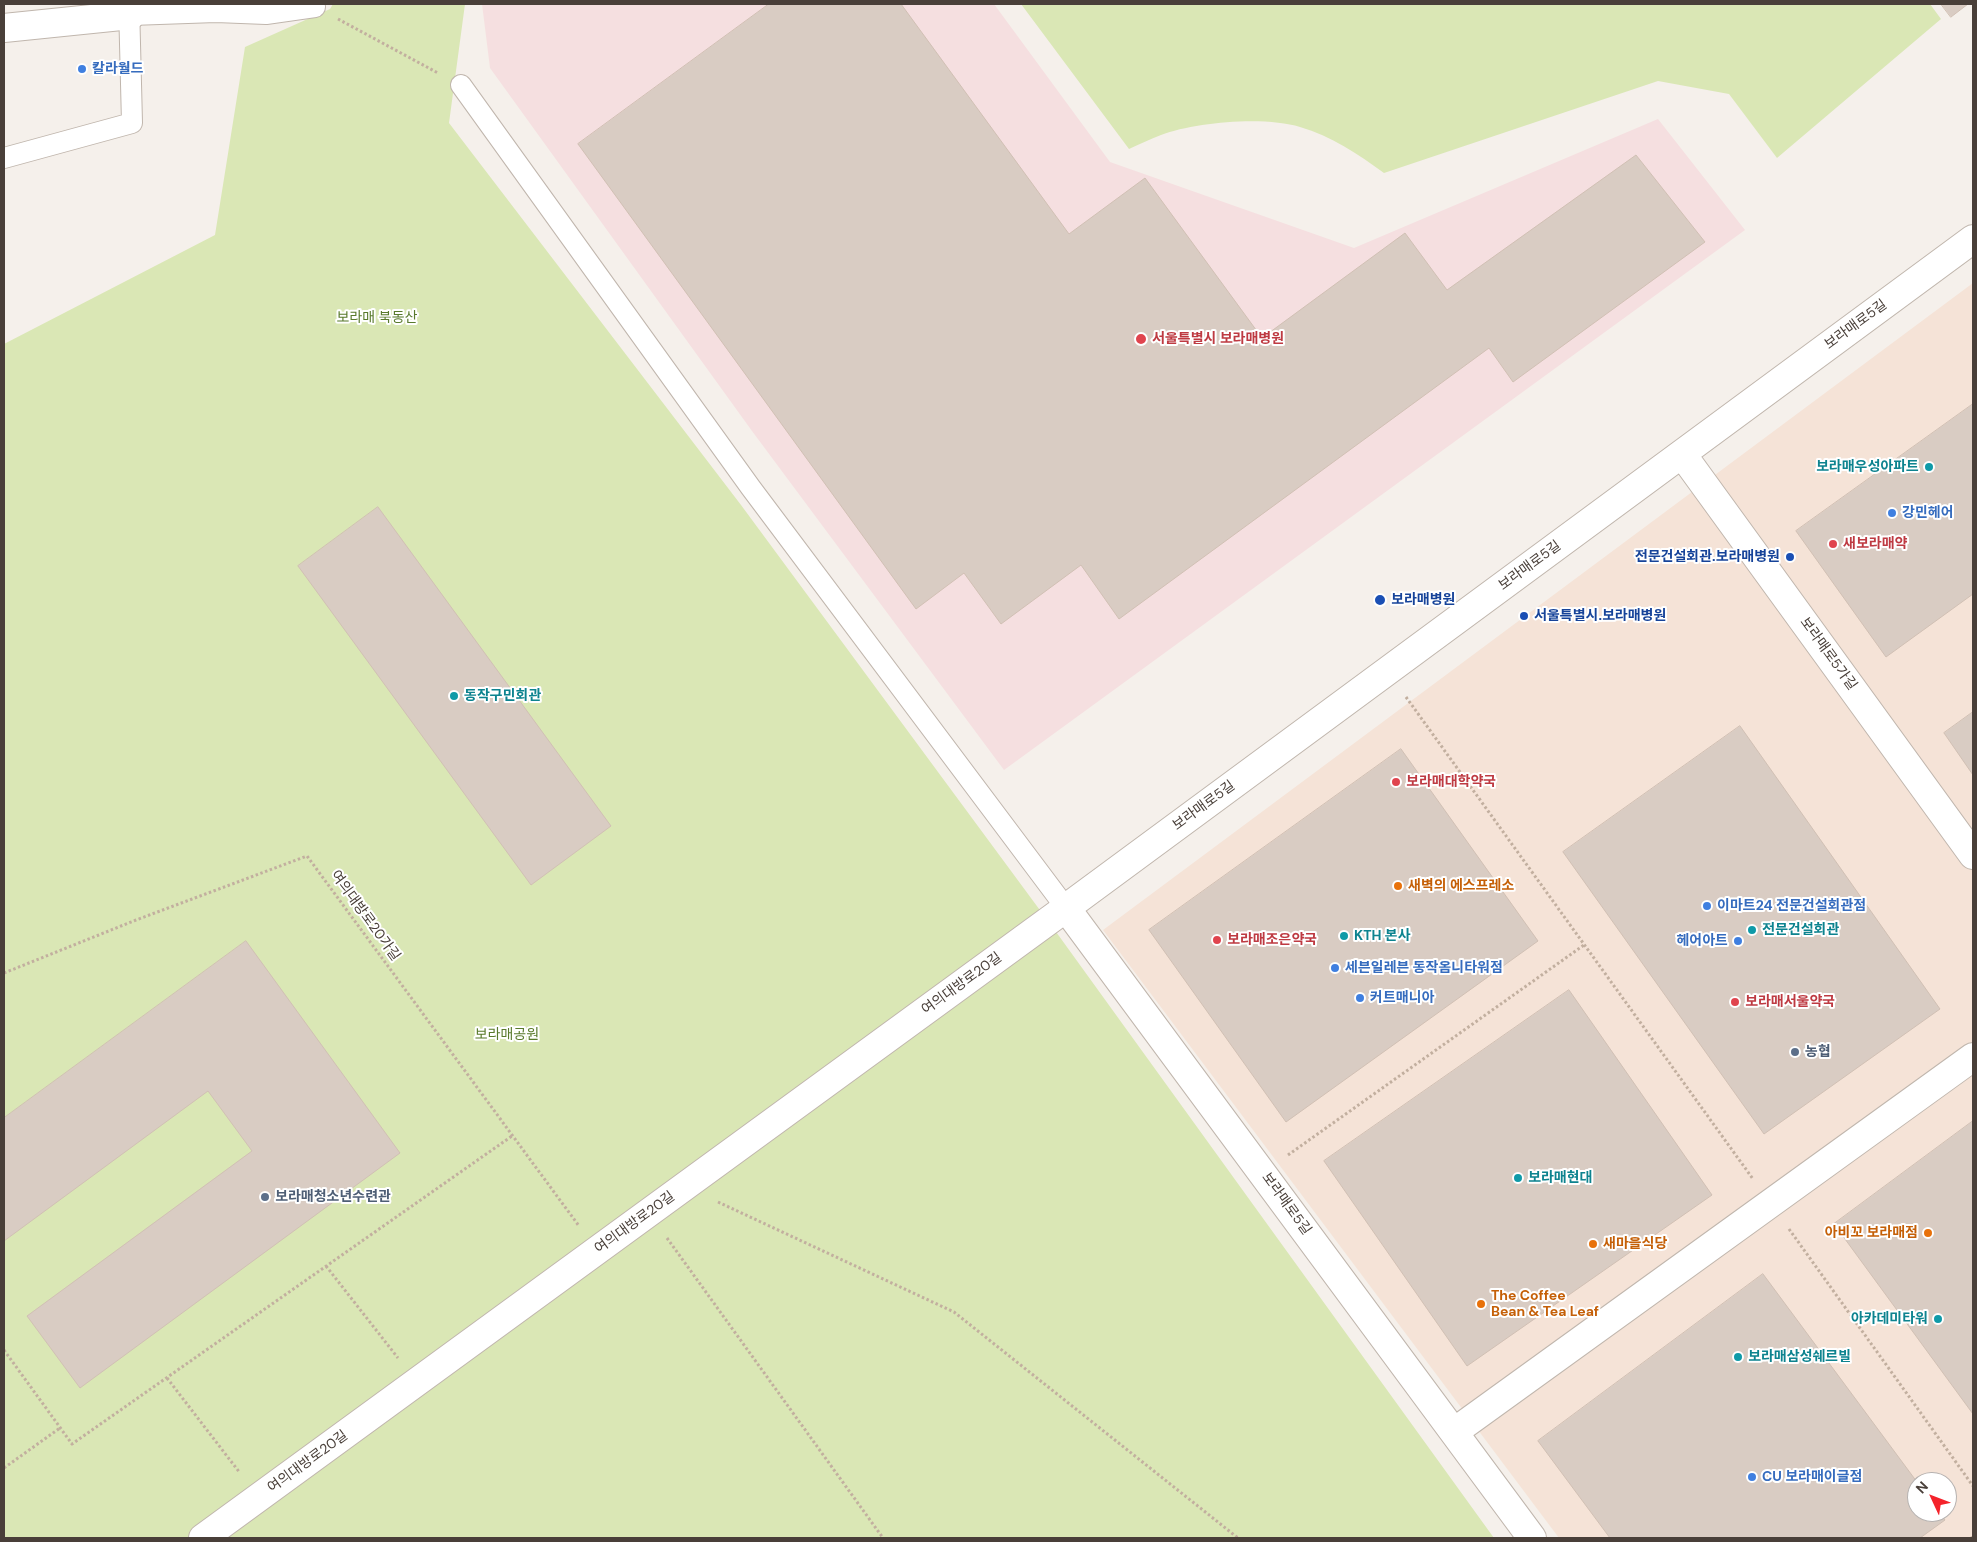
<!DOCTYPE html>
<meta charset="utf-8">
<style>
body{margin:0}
#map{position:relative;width:1977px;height:1542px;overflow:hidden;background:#f5f0eb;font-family:"DM Sans",sans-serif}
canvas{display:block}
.frame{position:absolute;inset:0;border:5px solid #493f39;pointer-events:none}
.north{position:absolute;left:1907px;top:1472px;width:50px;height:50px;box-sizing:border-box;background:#fff;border:1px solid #b6b2b0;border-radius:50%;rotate:313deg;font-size:14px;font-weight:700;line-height:20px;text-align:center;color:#493f39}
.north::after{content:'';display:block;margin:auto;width:18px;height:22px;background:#f4232b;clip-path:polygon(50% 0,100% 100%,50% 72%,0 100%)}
</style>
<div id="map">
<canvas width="1977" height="1542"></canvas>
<div class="frame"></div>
<div class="north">N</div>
</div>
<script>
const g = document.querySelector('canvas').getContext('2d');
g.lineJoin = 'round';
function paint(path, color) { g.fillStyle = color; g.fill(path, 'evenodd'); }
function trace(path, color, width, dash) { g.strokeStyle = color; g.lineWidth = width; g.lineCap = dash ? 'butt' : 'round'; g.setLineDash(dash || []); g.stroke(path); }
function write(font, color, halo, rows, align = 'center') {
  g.font = font + ' "DM Sans","Noto Sans KR",sans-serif'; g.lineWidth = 4; g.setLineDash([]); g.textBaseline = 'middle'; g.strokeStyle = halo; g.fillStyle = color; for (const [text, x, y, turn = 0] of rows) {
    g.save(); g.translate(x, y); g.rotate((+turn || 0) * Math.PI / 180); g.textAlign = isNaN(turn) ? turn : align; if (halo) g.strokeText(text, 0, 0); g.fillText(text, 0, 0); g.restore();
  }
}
const commercial = new Path2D(`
 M1973,283V1538H1559L1103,930ZM1917,1482H1947V1512H1917Z`);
const medical = new Path2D(`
 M482,4H994L1110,162L1354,248L1658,119L1745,230L1004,770L752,431L490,68Z`);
const green = new Path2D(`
 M333,4H465L449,123L741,505L1059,936L1494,1538H4V344L215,235L245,47L330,9Z
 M1021,4H1930L1941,19L1777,158L1729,94L1658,81L1384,173C1358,154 1331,136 1300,127C1265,116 1195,122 1161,135C1150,139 1140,144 1129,149Z`);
const building = new Path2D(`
 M769,4H901L1069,234L1145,178L1262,338L1405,233L1447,290L1636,155L1705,242L1513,382L1489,348L1119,619L1081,565L1001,624L964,573L916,609L578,144Z
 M1941,4H1968L1951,17Z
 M1973,404V594L1886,657L1796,531Z
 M378,507L611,826L531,885L298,566Z
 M1973,712V775L1944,733Z
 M1740,726L1940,1009L1764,1134L1563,852Z
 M1401,749L1538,941L1286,1122L1149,930Z
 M246,941L400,1153L80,1388L27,1316L252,1151L208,1091L4,1241V1118Z
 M1569,990L1712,1195L1467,1366L1324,1161Z
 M1973,1121V1414L1834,1224Z
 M1763,1274L1917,1482V1512H1939L1945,1520L1920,1538H1610L1538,1441Z`);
const path = new Path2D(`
 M338,19L438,73
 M1406,697L1753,1179
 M4,973L136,920L307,856L579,1226
 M1288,1155L1584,945
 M718,1202L954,1312L1238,1538
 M1789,1229L1973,1486
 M667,1238L883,1538
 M326,1266L398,1358
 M4,1350L72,1444L512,1136
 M167,1378L240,1473
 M4,1468L60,1428
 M1971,1538L1973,1537`);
const lane = new Path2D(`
 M131,15L216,12L266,14L315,7
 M461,85L751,488L1066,908
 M4,158L132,123L129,4`);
const street = new Path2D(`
 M4,28L131,15
 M1682,454L1973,855
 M1066,908L1532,1538
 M1454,1432L1973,1057
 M203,1538L1066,908L1973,239`);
const markers = [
 [82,69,5,"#3f7fe0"],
 [1141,339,6,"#e0444e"],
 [1929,467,5,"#0f9aa8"],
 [1892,513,5,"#3f7fe0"],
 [1833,544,5,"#e0444e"],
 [1790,557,5,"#1a4fb4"],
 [1380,600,6,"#1a4fb4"],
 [1524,616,5,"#1a4fb4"],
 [454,696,5,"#0f9aa8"],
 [1396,782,5,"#e0444e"],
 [1398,886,5,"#e8710a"],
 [1707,906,5,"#3f7fe0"],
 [1752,930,5,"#0f9aa8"],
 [1344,936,5,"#0f9aa8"],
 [1217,940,5,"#e0444e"],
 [1738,941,5,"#3f7fe0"],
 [1335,968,5,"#3f7fe0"],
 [1360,998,5,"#3f7fe0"],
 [1735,1002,5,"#e0444e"],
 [1795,1052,5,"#5c6f8a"],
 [1518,1178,5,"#0f9aa8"],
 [265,1197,5,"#5c6f8a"],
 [1928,1233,5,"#e8710a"],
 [1593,1244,5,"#e8710a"],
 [1481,1304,5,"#e8710a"],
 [1938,1319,5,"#0f9aa8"],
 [1738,1357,5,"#0f9aa8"],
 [1752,1477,5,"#3f7fe0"]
];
const shopNames = [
 ["칼라월드",92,69],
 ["강민헤어",1902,513],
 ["이마트24 전문건설회관점",1717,906],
 ["헤어아트",1728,941,"right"],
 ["세븐일레븐 동작옴니타워점",1345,968],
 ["커트매니아",1370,998],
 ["CU 보라매이글점",1762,1477]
];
const parkNames = [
 ["보라매 북동산",377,318],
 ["보라매공원",507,1035]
];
const streetNames = [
 ["보라매로5길",1856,325,-36],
 ["보라매로5길",1530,566,-36],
 ["보라매로5가길",1828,654,54],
 ["보라매로5길",1204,806,-36],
 ["여의대방로20가길",365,916,54],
 ["여의대방로20길",962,984,-36],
 ["보라매로5길",1286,1204,54],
 ["여의대방로20길",635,1223,-36],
 ["여의대방로20길",308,1462,-36]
];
const healthNames = [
 ["서울특별시 보라매병원",1152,339],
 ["새보라매약",1843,544],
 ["보라매대학약국",1406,782],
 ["보라매조은약국",1227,940],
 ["보라매서울약국",1745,1002]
];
const cultureNames = [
 ["보라매우성아파트",1919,467,"right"],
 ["동작구민회관",464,696],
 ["전문건설회관",1762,930],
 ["KTH 본사",1354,936],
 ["보라매현대",1528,1178],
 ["아카데미타워",1928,1319,"right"],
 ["보라매삼성쉐르빌",1748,1357]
];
const transitNames = [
 ["전문건설회관.보라매병원",1780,557,"right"],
 ["보라매병원",1391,600],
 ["서울특별시.보라매병원",1534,616]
];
const foodNames = [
 ["새벽의 에스프레소",1408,886],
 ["아비꼬 보라매점",1918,1233,"right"],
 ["새마을식당",1603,1244],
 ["The Coffee",1491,1296],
 ["Bean & Tea Leaf",1491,1312]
];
const serviceNames = [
 ["농협",1805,1052],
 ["보라매청소년수련관",275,1197]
];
paint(commercial, '#f5e3d7');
paint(medical, '#f5dfe0');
paint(green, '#dae7b5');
paint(building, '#d9ccc3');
trace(building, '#d1c0b4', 1);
trace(lane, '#c0b6ad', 22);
trace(street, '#c0b6ad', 30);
trace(path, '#c2af9f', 3, [2.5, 2.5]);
trace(lane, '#fff', 20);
trace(street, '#fff', 28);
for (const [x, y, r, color] of markers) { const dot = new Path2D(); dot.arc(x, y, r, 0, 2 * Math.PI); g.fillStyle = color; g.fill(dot); trace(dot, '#fff', 2); }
write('bold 14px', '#366cbe', '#fff', shopNames, 'left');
write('14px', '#597a2c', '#fff', parkNames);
write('14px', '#493f39', '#fff', streetNames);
write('bold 14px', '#be3a42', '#fff', healthNames, 'left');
write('bold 14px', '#0d838f', '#fff', cultureNames, 'left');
write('bold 14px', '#164399', '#fff', transitNames, 'left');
write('bold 14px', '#c56008', '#fff', foodNames, 'left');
write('bold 14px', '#4e5e75', '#fff', serviceNames, 'left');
</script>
